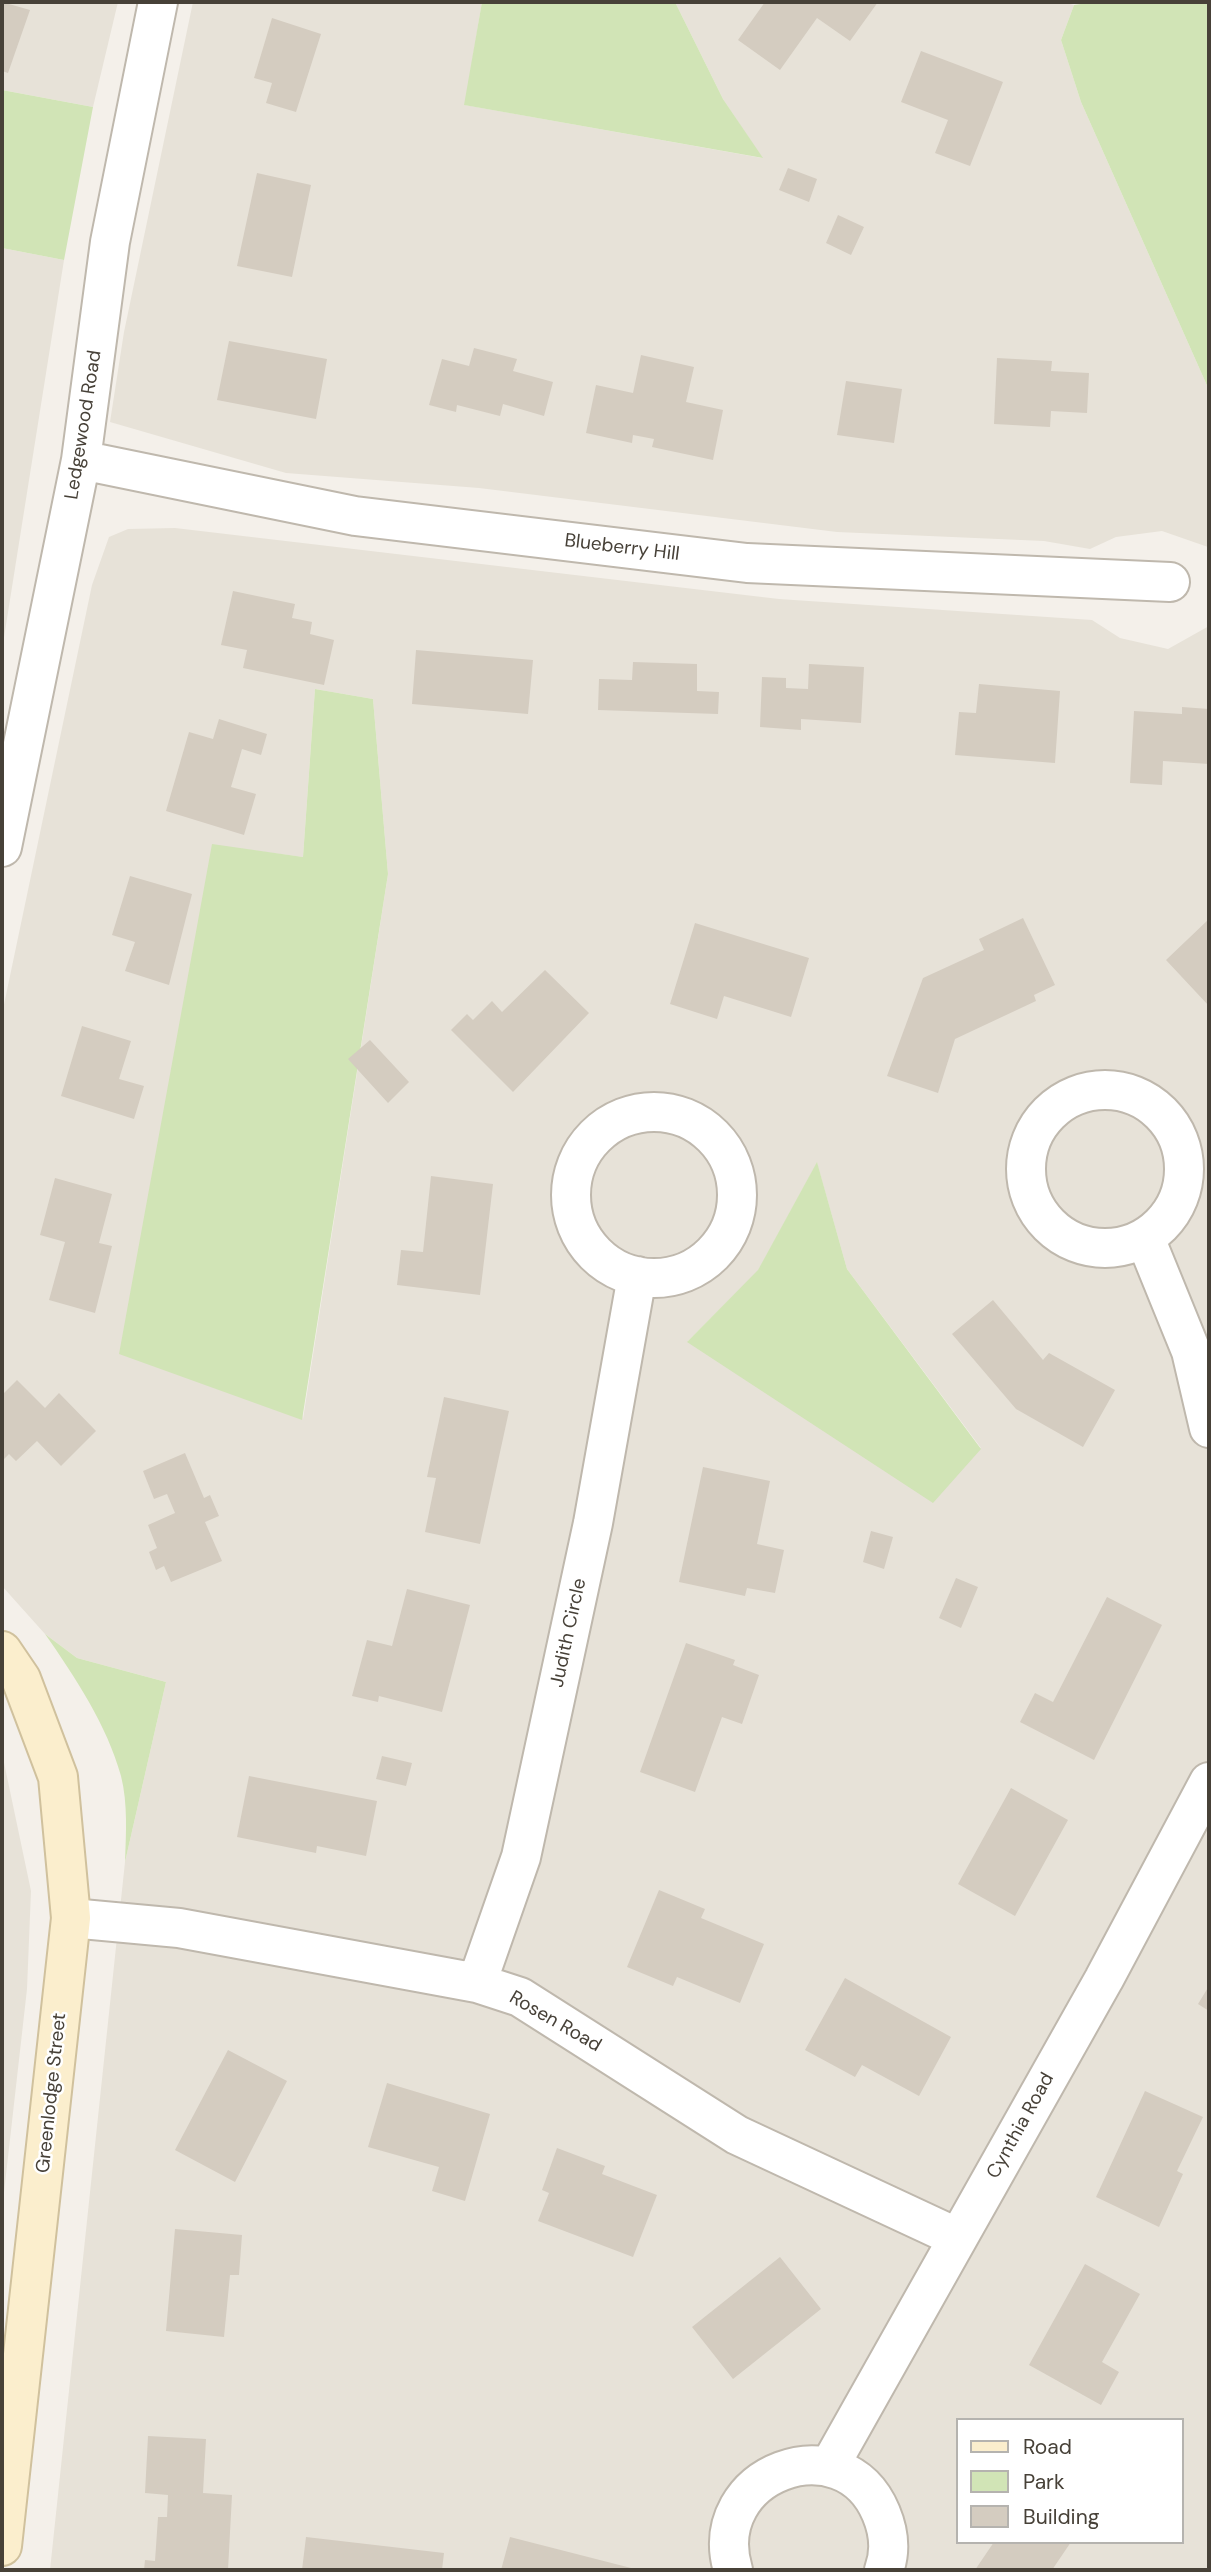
<!DOCTYPE html>
<style>
body{margin:0}
#map{position:relative;width:1211px;height:2572px;overflow:hidden;background:#f4f0ea;font-family:"DM Sans",sans-serif}
canvas{display:block}
.frame{position:absolute;inset:0;border:4px solid #474138;pointer-events:none}
.legend{position:absolute;left:956px;top:2418px;width:228px;height:126px;box-sizing:border-box;background:#fff;border:2px solid #b5b3af;margin:0;padding:9px 12px;list-style:none;font-size:21px;color:#474138}
.legend li{display:flex;align-items:center;gap:14px;height:35px}
.legend b{width:35px;border:2px solid #b5b3af}
</style>
<div id="map">
<canvas width="1211" height="2572"></canvas>
<div class="frame"></div>
<ul class="legend">
<li><b style="height:9px;background:#fbeecd"></b>Road</li>
<li><b style="height:19px;background:#d1e4b6"></b>Park</li>
<li><b style="height:19px;background:#d4ccc0"></b>Building</li>
</ul>
</div>
<script>
const g = document.querySelector('canvas').getContext('2d');
g.lineJoin = 'round';
function paint(path, color) { g.fillStyle = color; g.fill(path, 'evenodd'); }
function trace(path, color, width, dash) { g.strokeStyle = color; g.lineWidth = width; g.lineCap = dash ? 'butt' : 'round'; g.setLineDash(dash || []); g.stroke(path); }
function write(font, color, halo, rows, align = 'center') {
  g.font = font + ' "DM Sans",sans-serif'; g.lineWidth = 5; g.setLineDash([]); g.textBaseline = 'middle'; g.strokeStyle = halo; g.fillStyle = color; for (const [text, x, y, turn = 0] of rows) {
    g.save(); g.translate(x, y); g.rotate((+turn || 0) * Math.PI / 180); g.textAlign = isNaN(turn) ? turn : align; if (halo) g.strokeText(text, 0, 0); g.fillText(text, 0, 0); g.restore();
  }
}
const residential = new Path2D(`
 M2,2H118L93,107L2,90Z
 M193,2H482L465,105L762,158L723,99L675,2H1062L1074,5L1061,40L1081,102L1209,390V552L1208,547L1162,531L1116,537L1090,549L1044,541L837,532L479,488L286,473L110,422L124,332Z
 M2,248L64,260L2,650Z
 M175,528L779,599L1092,620L1120,638L1168,649L1209,626V2570H50L125,1862L166,1682L77,1658L45,1634L2,1586V1014L92,585L109,537L128,529ZM315,689L373,699L388,874L303,1419L212,845L303,857ZM817,1163L847,1269L981,1448L688,1341L758,1271ZM957,2420H1181V2542H957Z
 M2,1753L31,1891L27,1989L2,2210Z`);
const green = new Path2D(`
 M482,2H675L723,99L763,158L464,105Z
 M1094,2H1209V390L1081,102L1061,40L1074,5Z
 M2,90L93,107L64,260L2,248Z
 M315,689L373,699L388,874L302,1420L119,1354L212,844L303,857Z
 M817,1162L847,1269L981,1449L933,1503L687,1342L758,1270Z
 M45,1634L77,1658L166,1682L125,1862C126,1834 128,1804 121,1776C107,1725 75,1677 45,1634Z`);
const building = new Path2D(`
 M2,2L30,10L8,73L2,71Z
 M765,2H878L850,41L817,18L780,70L738,40Z
 M272,18L321,34L296,112L266,103L272,83L254,78Z
 M921,51L1003,82L970,166L935,153L948,120L901,102Z
 M788,168L817,179L809,202L779,190Z
 M257,173L311,185L292,277L237,266Z
 M838,215L864,227L851,255L826,243Z
 M229,341L327,359L316,419L217,400Z
 M474,348L517,359L513,371L553,382L544,416L503,404L500,416L457,405L456,412L429,405L442,359L469,366Z
 M641,355L694,367L686,402L723,410L713,460L652,447L654,439L633,435L632,443L586,433L596,385L633,393Z
 M997,358L1052,361L1051,371L1089,373L1087,413L1051,411L1050,427L994,424Z
 M846,381L902,389L894,443L837,435Z
 M233,591L295,604L292,618L312,622L310,634L334,640L324,685L243,668L247,650L221,645Z
 M416,650L533,660L528,714L412,704Z
 M633,662L697,664V691L719,692L718,714L598,710L599,679L632,680Z
 M809,664L864,667L861,723L801,719V730L760,727L762,677L786,678V688L808,689Z
 M979,684L1060,691L1055,763L955,755L959,712L976,713Z
 M1182,707L1209,709V764L1163,761L1162,785L1130,783L1134,711L1182,714Z
 M219,719L267,734L261,755L242,749L231,787L256,794L244,835L166,811L189,732L213,739Z
 M130,876L192,894L169,985L125,971L135,942L112,935Z
 M1023,918L1055,985L1034,995L1036,1001L955,1039L938,1093L887,1076L923,978L984,950L979,939Z
 M1209,919V1006L1166,960Z
 M695,923L809,958L791,1017L724,996L717,1019L670,1004Z
 M545,970L589,1013L513,1092L451,1030L467,1014L473,1020L492,1001L502,1012Z
 M82,1026L131,1041L119,1079L144,1086L134,1119L61,1096Z
 M370,1040L409,1082L388,1103L348,1059Z
 M431,1176L493,1184L480,1295L397,1285L401,1250L423,1252Z
 M55,1178L112,1194L99,1243L112,1246L95,1313L49,1300L65,1242L40,1235Z
 M993,1300L1043,1360L1049,1353L1115,1390L1083,1447L1016,1409L952,1334Z
 M17,1380L45,1408L59,1393L96,1431L61,1466L37,1441L16,1461L9,1454L2,1461V1395Z
 M444,1397L509,1411L480,1544L425,1532L436,1478L427,1477Z
 M185,1453L204,1498L210,1495L219,1516L205,1522L222,1561L171,1582L164,1566L156,1570L149,1552L157,1548L148,1525L175,1513L167,1494L154,1499L143,1471Z
 M703,1467L770,1481L757,1544L784,1550L775,1593L747,1588L745,1596L679,1582Z
 M871,1531L893,1537L884,1569L863,1562Z
 M956,1578L978,1587L961,1628L939,1618Z
 M407,1589L470,1605L442,1712L379,1696L378,1702L352,1696L367,1640L392,1646Z
 M1107,1597L1162,1625L1094,1760L1020,1722L1035,1693L1053,1702Z
 M686,1643L735,1660L733,1665L759,1675L742,1724L722,1717L695,1792L640,1772Z
 M382,1756L412,1763L406,1786L376,1779Z
 M249,1776L377,1801L366,1856L317,1846L316,1853L237,1837Z
 M1011,1788L1068,1820L1015,1916L958,1884Z
 M659,1890L705,1909L701,1918L764,1944L740,2003L677,1977L673,1986L627,1967Z
 M845,1978L951,2037L919,2096L862,2065L855,2077L805,2050Z
 M1209,1986V2011L1198,2004Z
 M228,2050L287,2081L235,2182L175,2150Z
 M387,2083L490,2114L465,2201L432,2191L439,2167L368,2147Z
 M1145,2091L1203,2117L1177,2171L1183,2174L1159,2227L1096,2197Z
 M557,2148L605,2166L602,2174L657,2195L633,2257L538,2221L549,2193L542,2190Z
 M175,2229L242,2235L239,2275H230L224,2337L166,2331Z
 M780,2257L821,2309L733,2379L692,2327Z
 M1085,2264L1140,2294L1102,2362L1119,2372L1101,2405L1029,2365Z
 M148,2436L206,2439L203,2493L232,2495L228,2570H144L145,2560L155,2561L158,2517H167L168,2495L145,2493Z
 M306,2537L444,2553L442,2570H302Z
 M510,2537L635,2569V2570H501Z
 M994,2542H1071L1052,2570H975Z`);
const street = new Path2D(`
 M81,460L355,516L747,563L1170,582
 M2,847L81,460L110,242L158,2
 M1026 1169a79 79 0 1 1 158 0a79 79 0 1 1-158 0Z
 M571 1195a83 83 0 1 1 166 0a83 83 0 1 1-166 0Z
 M1145,1238L1191,1351L1209,1428
 M71,1918L179,1928L477,1983L520,1997L737,2135L958,2238
 M477,1983L521,1857L593,1523L637,1276
 M829,2467L1104,1979L1209,1782
 M733,2570C704,2473 843,2422 881,2513C889,2532 891,2551 884,2570`);
const secondary = new Path2D(`
 M2,1651L21,1679L58,1777L71,1918L2,2546`);
const streetNames = [
 ["Ledgewood Road",84,425,-81],
 ["Blueberry Hill",622,548,7],
 ["Judith Circle",569,1633,-78],
 ["Rosen Road",555,2022,30],
 ["Greenlodge Street",52,2093,-84],
 ["Cynthia Road",1021,2126,-61]
];
paint(residential, '#e7e2d8');
paint(green, '#d1e4b6');
paint(building, '#d4ccc0');
trace(street, '#bfb8ad', 42);
trace(secondary, '#d0c19d', 42);
trace(street, '#fff', 38);
trace(secondary, '#fbeecd', 38);
write('19px', '#474138', '#fff', streetNames);
</script>
